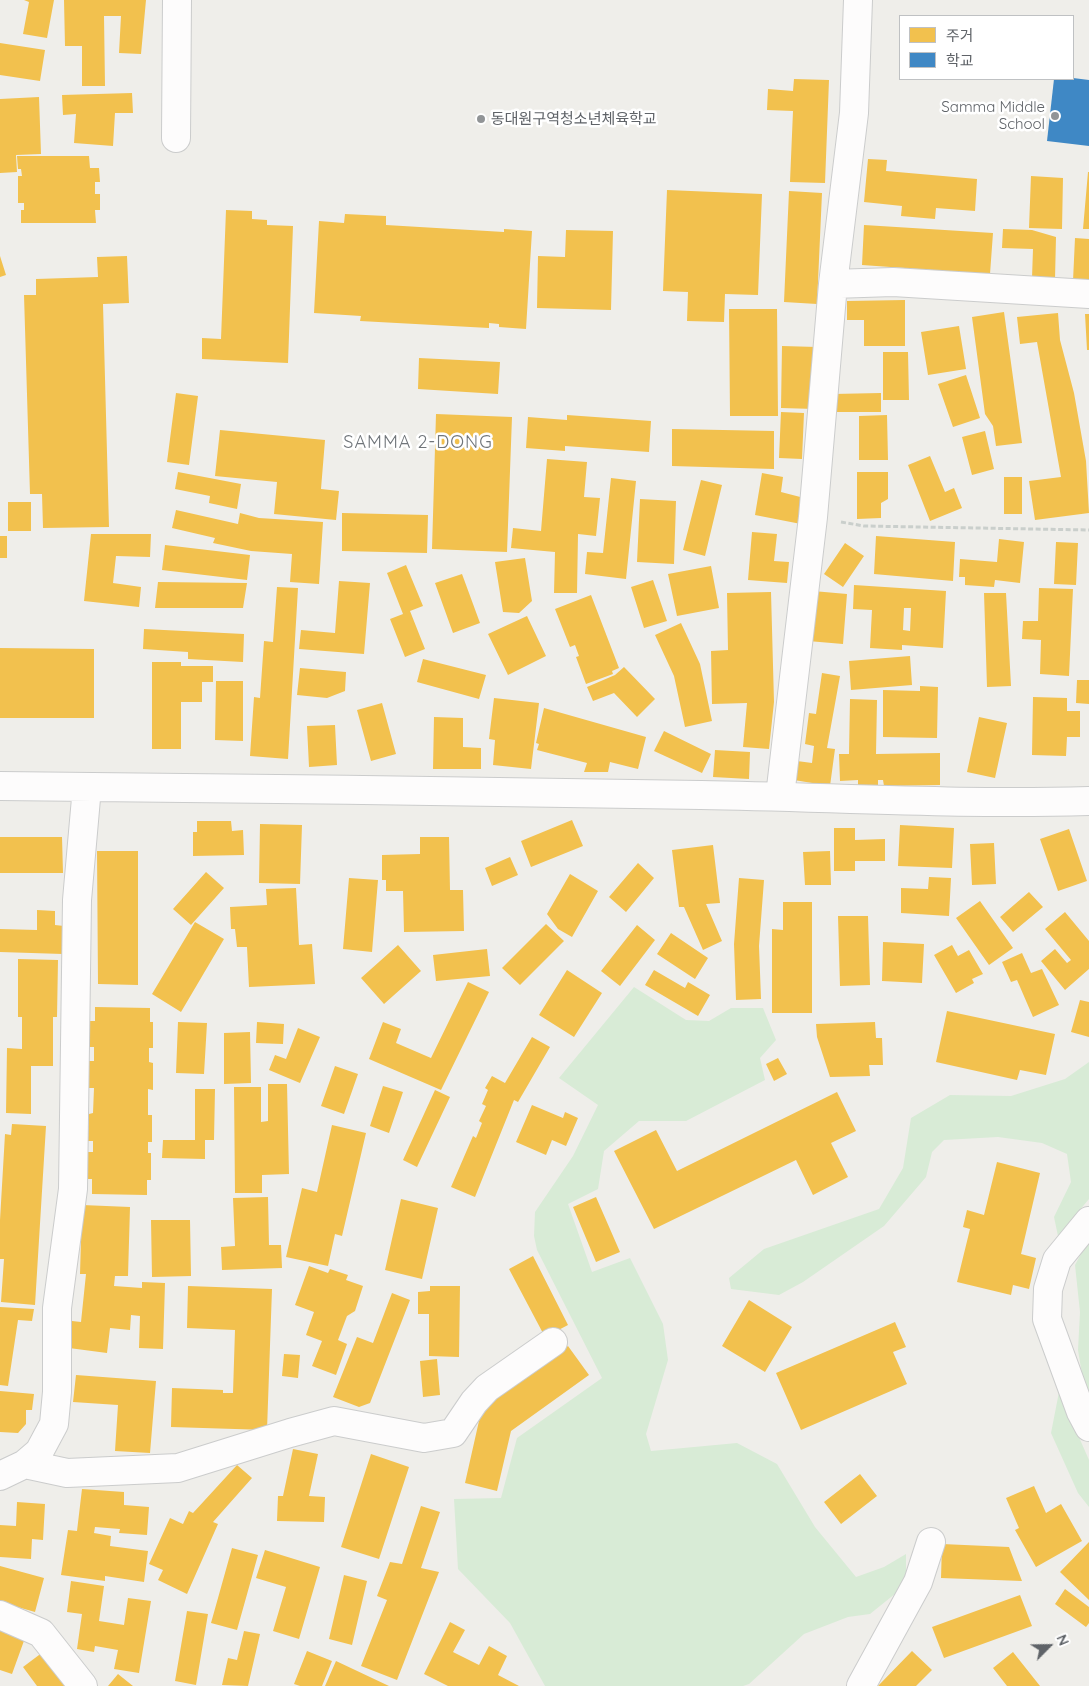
<!DOCTYPE html>
<meta charset="utf-8">
<style>
body{margin:0}
#map{position:relative;width:1089px;height:1686px;overflow:hidden;background:#efeeea;font-family:Quicksand,"Noto Sans KR",sans-serif}
canvas{display:block}
.legend{position:absolute;left:899px;top:15px;width:175px;height:65px;box-sizing:border-box;background:#fff;border:1px solid #bfc1c3;margin:0;padding:6px 9px;list-style:none;font-size:15px;color:#5f6368}
.legend li{display:flex;align-items:center;gap:10px;height:25px}
.legend b{width:25px;border:1px solid #bfc1c3}
.north{position:absolute;left:1024px;top:1621px;width:50px;height:50px;-webkit-text-stroke:4px #fff;paint-order:stroke;rotate:67deg;font-size:14px;font-weight:700;line-height:20px;text-align:center;color:#5f6368}
.north::after{content:'';display:block;margin:auto;width:18px;height:22px;background:#5f6368;clip-path:polygon(50% 0,100% 100%,50% 72%,0 100%)}
</style>
<div id="map">
<canvas width="1089" height="1686"></canvas>
<ul class="legend">
<li><b style="height:14px;background:#f2c14e"></b>주거</li>
<li><b style="height:14px;background:#3f88c5"></b>학교</li>
</ul>
<div class="north">N</div>
</div>
<script>
const g = document.querySelector('canvas').getContext('2d');
g.lineJoin = 'round';
function paint(path, color) { g.fillStyle = color; g.fill(path, 'evenodd'); }
function trace(path, color, width, dash) { g.strokeStyle = color; g.lineWidth = width; g.lineCap = dash ? 'butt' : 'round'; g.setLineDash(dash || []); g.stroke(path); }
function write(font, color, halo, rows, align = 'center') {
  g.font = font + ' Quicksand,"Noto Sans KR",sans-serif'; g.lineWidth = 5; g.setLineDash([]); g.textBaseline = 'middle'; g.strokeStyle = halo; g.fillStyle = color; for (const [text, x, y, turn = 0] of rows) {
    g.save(); g.translate(x, y); g.rotate((+turn || 0) * Math.PI / 180); g.textAlign = isNaN(turn) ? turn : align; if (halo) g.strokeText(text, 0, 0); g.fillText(text, 0, 0); g.restore();
  }
}
const green = new Path2D(`
 M634,987L686,1020L709,1021L731,1008H763L776,1040L760,1058L765,1080L686,1121H639L604,1151L598,1189L568,1204L592,1272L630,1258L663,1324L668,1360L646,1434L651,1451L737,1443L777,1464L815,1527L856,1577L884,1567L906,1554V1585L870,1614L848,1617L804,1634L749,1684L743,1686H545L510,1623L458,1569L454,1499L501,1498L517,1438L602,1378L537,1250L534,1236L535,1212L573,1156L598,1105L559,1078Z
 M1089,1062V1199L1058,1236L1054,1217L1071,1182L1067,1154L1042,1143L998,1137L944,1140L932,1152L926,1177L884,1226L803,1282L779,1295L731,1289L729,1278L764,1249L879,1209L903,1168L911,1118L950,1095L1011,1096L1065,1079Z
 M1089,1239V1404L1086,1399L1078,1350L1080,1312L1075,1265Z
 M1059,1392L1089,1460V1507L1078,1493L1051,1433Z`);
const homes = new Path2D(`
 M24,0H54L47,38L23,34L29,2Z
 M64,0H146L141,54L119,53L121,16H104L105,86H82V46H65Z
 M0,43L45,50L40,81L0,75Z
 M794,79L829,80L825,183L790,182L793,111L767,110L768,89L793,91Z
 M132,93L133,113H115L113,146L74,143L76,114L63,115L62,95Z
 M39,97L41,154L16,155L17,172L0,173V99Z
 M17,156H89L90,168H99L100,182H95V194H100V210H95L96,223H21V210H24V203H18V176H22L21,169H18Z
 M868,159L887,160L886,171L977,179L975,211L936,208L935,219L901,216L902,206L864,202Z
 M1088,172H1089V229H1083Z
 M1031,176L1063,178L1062,229L1029,228Z
 M667,190L762,194L758,295L725,294L724,322L687,321L688,292L663,291Z
 M789,191L822,193L817,304L784,302Z
 M226,210L252,211V219L267,220V225L293,226L288,363L202,359V338L221,339Z
 M345,214L386,216V225L504,232V229L532,231L526,329L499,327V324L489,323V328L360,321L361,316L314,313L319,221L344,223Z
 M864,225L993,233L990,274L862,265Z
 M1003,229L1032,230L1056,237L1055,279L1032,278L1033,249L1002,248Z
 M566,230L613,231L611,310L537,308L538,256L565,257Z
 M1075,238L1089,239V282L1073,281Z
 M0,256L6,275L0,277Z
 M127,256L129,303L103,304L109,527L43,528L42,494H30L24,295H36V279L98,277L97,257Z
 M905,300V346H864V320H847V301Z
 M729,309H777L778,416H730Z
 M1004,312L1022,443L996,446L993,426L985,414L972,317Z
 M1058,313L1060,340L1074,393L1086,461L1089,513L1035,520L1029,481L1061,477L1037,342L1020,344L1017,317Z
 M1085,314H1089V350H1087Z
 M959,326L966,369L928,375L921,332Z
 M782,346L817,347L815,409L781,408Z
 M883,352H908L909,400H883Z
 M419,358L500,362L498,394L418,389Z
 M966,375L980,418L953,427L938,384Z
 M176,393L198,396L189,465L167,462Z
 M881,393V412H834L833,394Z
 M781,412L804,413L802,459L779,458Z
 M436,414L512,417L507,552L432,549Z
 M567,415L651,421L649,452L565,446V451L526,448L528,417L567,420Z
 M887,415L888,460H859V416Z
 M672,429L774,431V469L672,466Z
 M220,430L325,440L321,489L339,491L336,520L274,514L277,482L215,476Z
 M985,431L994,469L972,475L962,437Z
 M930,456L945,492L954,488L962,508L930,521L908,465Z
 M547,459L587,462L584,497L600,498L596,536L578,534L577,593H554L555,552L511,548L513,528L541,531Z
 M178,472L241,484L237,509L209,503L210,496L175,489Z
 M857,472H888V499L881,503V518L857,519Z
 M762,473L783,477L781,492L808,499L801,524L755,515Z
 M1004,477H1022V514H1004Z
 M611,478L636,481L626,579L585,574L587,552L603,553Z
 M701,480L722,485L705,556L683,550Z
 M640,499L676,501L674,564L637,562Z
 M8,502H31V531H8Z
 M176,510L238,524L240,513L259,518L323,522L319,584L290,582L292,554L251,551L213,543L215,538L172,528Z
 M342,513L428,515L427,553L342,551Z
 M752,532L777,534L774,561L789,562L787,583L748,580Z
 M91,534H151L150,557L116,556L113,583L141,587L139,607L84,601Z
 M0,536H7V558H0Z
 M876,536L955,542L953,581L874,574Z
 M999,539L1024,542L1020,583L995,580L994,587L965,585V577H959L960,559L997,562Z
 M1056,542L1078,543L1076,585L1054,584Z
 M845,543L864,556L843,587L824,574Z
 M165,545L250,555L247,580L162,570Z
 M525,558L532,601L519,613L503,612L495,562Z
 M406,565L423,606L410,611L425,649L405,657L390,619L403,614L387,573Z
 M711,566L719,608L677,616L668,574Z
 M462,574L480,623L453,633L435,583Z
 M653,580L667,621L644,628L631,587Z
 M339,581L370,583L364,654L299,649L301,630L335,633Z
 M158,582L247,583L243,608H155Z
 M854,585L946,591L943,648L902,645V650L870,648L872,610L853,609ZM904,608H911L910,631L903,630Z
 M277,587L298,588L288,759L250,756L254,697L260,698L264,641L273,642Z
 M1039,588L1073,589L1069,676L1040,674L1041,640L1022,639L1023,621H1038Z
 M813,591L847,594L843,644L808,641Z
 M771,592L774,702L769,749L743,747L747,703L712,704L711,651L728,650L727,593Z
 M984,593H1006L1011,686L987,687Z
 M591,595L619,668L612,671L613,674L586,684L576,657L579,656L575,645L570,647L555,609Z
 M527,616L546,656L508,675L488,634Z
 M681,623L700,664L712,721L685,727L674,676L655,635Z
 M144,629L244,634L243,662L188,659V652L143,649Z
 M0,648L94,649V718H0Z
 M910,656L912,685L851,690L849,661Z
 M423,659L486,675L479,699L417,682Z
 M152,662H181V666H213V682H202V702H181V749H152Z
 M624,667L655,699L637,717L614,693L593,701L587,687L615,675Z
 M300,668L346,672L345,691L327,698L297,695Z
 M822,673L840,676L827,748L835,749L830,786L794,780L797,761L812,763L814,746L805,744L809,713L816,714Z
 M1077,680H1089V704L1076,703Z
 M216,681H243V741L215,740Z
 M920,686L938,687L937,738L883,737V690L920,691Z
 M1033,697L1067,698V711H1080V737H1067L1066,756L1032,755Z
 M494,698L539,703L531,769L493,765L495,740L489,739Z
 M850,699L877,700L876,754L940,753V785L884,786L883,780H878V785H858V780L840,781L839,754H849Z
 M382,703L396,754L371,761L357,710Z
 M544,708L646,737L638,769L610,762L608,772H584L587,763L537,750L539,744L536,743Z
 M434,717L463,718V747L481,748V769H433Z
 M979,717L1007,723L995,778L967,772Z
 M335,725L337,765L309,767L307,726Z
 M664,731L711,754L702,773L654,751Z
 M715,750L750,752L749,779L713,777Z
 M572,820L583,846L531,867L521,841Z
 M197,821H231L232,831L243,830L244,855L193,856V832H197Z
 M260,824L302,825L300,884L259,883Z
 M900,825L954,828L952,868L898,866Z
 M834,828H855V840L885,839V861H855V871H834Z
 M1069,829L1087,881L1058,891L1040,839Z
 M0,837H62L63,873H0Z
 M420,837H449L450,890H463L464,931L404,932L403,891H386V880H382V855L420,854Z
 M994,843L996,884L972,885L970,844Z
 M713,845L720,903L706,904L722,941L703,950L684,907H679L672,850Z
 M97,851H138V985L98,984Z
 M830,851L831,885H805L803,852Z
 M510,857L518,875L492,886L485,868Z
 M638,863L654,878L626,912L609,897Z
 M206,872L224,888L191,925L173,909Z
 M570,874L598,891L572,937L558,929L547,914Z
 M929,877L951,878L949,916L901,913V888L928,889Z
 M349,878L378,880L372,952L343,949Z
 M739,878L764,880L759,946L761,999L736,1000L734,944Z
 M296,888L299,945L312,944L315,984L249,987L247,947H237L235,929H231L230,907L267,905L266,889Z
 M1029,892L1043,907L1013,932L1000,917Z
 M980,901L1013,948L989,965L956,918Z
 M783,902H812V1013H772V929L783,930Z
 M37,910L55,911V925L64,926L63,954L0,952V929L37,930Z
 M1065,912L1089,941V969L1065,990L1041,961L1055,949L1067,963L1071,960L1045,929Z
 M838,916H868L870,985L840,986Z
 M195,922L224,939L181,1012L152,994Z
 M546,924L564,941L520,985L502,968Z
 M637,925L655,940L620,986L601,971Z
 M671,933L708,958L695,979L657,954Z
 M883,942L924,944L922,983L882,981Z
 M398,945L421,971L384,1004L361,978Z
 M952,945L958,956L969,950L983,974L972,979L974,983L956,993L934,955Z
 M487,949L490,976L436,981L433,955Z
 M1022,953L1031,973L1042,969L1059,1005L1033,1017L1017,980L1011,982L1002,962Z
 M18,959L58,960L57,1017H53V1066H31V1114L6,1113L7,1048L22,1049V1017H18Z
 M567,970L602,993L574,1037L539,1015Z
 M654,970L685,988L688,982L710,995L698,1016L645,985Z
 M468,982L489,992L441,1090L369,1059L383,1022L401,1029L396,1043L431,1058Z
 M1080,1000L1089,1002V1037L1071,1032Z
 M95,1007L150,1008V1022H153V1048H149V1062L153,1063V1090L148,1089V1115H152V1142H148V1153H151V1180H147V1195L92,1194V1179H87L88,1152H93V1141H88L89,1114L93,1113L94,1088H89V1061H94V1047H89L90,1021H95Z
 M947,1011L1055,1034L1046,1075L1020,1070L1017,1080L936,1062Z
 M178,1022L207,1023L204,1074L176,1073Z
 M257,1022L284,1024L283,1044L256,1043Z
 M875,1022L876,1038H882L883,1065H869L870,1076L830,1077L817,1037L816,1024Z
 M298,1028L320,1037L300,1083L269,1070L275,1055L286,1059Z
 M250,1032L251,1083L224,1084V1033Z
 M532,1037L550,1047L518,1102L514,1100L475,1197L451,1187L473,1136L476,1138L482,1123L479,1121L486,1106L482,1104L488,1090L485,1088L492,1076L505,1083Z
 M778,1058L787,1074L774,1081L766,1064Z
 M335,1066L358,1074L344,1114L321,1106Z
 M268,1084H287L289,1174L262,1175V1193H235L234,1087H261V1122L268,1121Z
 M383,1086L403,1092L389,1133L370,1126Z
 M195,1089H215L214,1140H205V1159L162,1158L163,1140H195Z
 M435,1090L450,1097L417,1167L403,1160Z
 M837,1092L856,1131L831,1143L848,1177L813,1195L796,1160L654,1229L614,1151L656,1130L677,1171Z
 M532,1105L563,1118L565,1112L578,1118L566,1146L552,1140L546,1155L516,1142Z
 M12,1124L46,1126L35,1305L1,1302L4,1259H0V1220L5,1134L11,1135Z
 M332,1125L366,1133L342,1236L335,1234L328,1266L286,1257L302,1188L317,1192Z
 M997,1162L1040,1173L1021,1254L1036,1258L1029,1289L1013,1285L1011,1295L957,1282L970,1229L963,1227L967,1210L984,1215Z
 M268,1197L269,1245H281L282,1268L222,1270L221,1247L235,1246L233,1198Z
 M596,1197L620,1252L596,1262L573,1207Z
 M401,1199L438,1208L422,1279L385,1270Z
 M82,1205L130,1207L128,1276H115L114,1286L142,1288V1282L165,1283L163,1349L139,1348L140,1316L131,1315L130,1330L110,1328L107,1353L69,1348L72,1321L81,1322L86,1274H80Z
 M151,1220H190L191,1276L152,1277Z
 M533,1256L568,1325L545,1337L509,1269Z
 M309,1266L328,1273L330,1269L348,1275L346,1280L363,1286L355,1311L347,1316L338,1340L347,1344L336,1375L312,1366L322,1341L306,1335L314,1312L295,1305Z
 M188,1286L272,1289L267,1430L171,1427L172,1388L223,1390V1393H233L235,1330L187,1328Z
 M430,1286H460L459,1357L429,1356V1314H418V1292L430,1291Z
 M392,1293L410,1300L370,1403L359,1407L333,1397L357,1337L373,1343Z
 M749,1300L792,1327L765,1372L722,1346Z
 M0,1307L34,1309L32,1321L18,1320L8,1386L0,1385Z
 M895,1322L906,1347L893,1352L907,1384L801,1430L776,1373Z
 M568,1346L589,1375L511,1431L497,1491L465,1483L481,1412L486,1404Z
 M284,1354L300,1355L298,1378L282,1376Z
 M437,1359L440,1395L423,1397L420,1361Z
 M76,1375L156,1381L150,1453L115,1451L118,1405L73,1402Z
 M0,1391L34,1394L32,1410H26V1424L18,1433L0,1432Z
 M293,1449L318,1454L309,1496L325,1497L324,1522L277,1521L278,1496H283Z
 M371,1454L409,1467L379,1559L341,1547Z
 M237,1465L252,1478L213,1522L218,1524L187,1594L158,1580L163,1570L149,1564L170,1518L183,1524L189,1511L193,1513Z
 M860,1474L877,1496L841,1524L824,1502Z
 M1034,1486L1046,1513L1061,1504L1082,1541L1036,1567L1015,1530L1019,1528L1006,1498Z
 M82,1489L124,1492V1505L149,1507L147,1535L119,1533L120,1529L95,1527L94,1533L111,1536L110,1546L148,1551L144,1582L105,1576V1581L61,1575L68,1530L77,1531Z
 M17,1502L45,1504L43,1540L32,1539L31,1559L0,1557V1525L16,1526Z
 M421,1506L440,1512L421,1568L439,1572L397,1680L361,1666L387,1600L377,1596L390,1562L402,1564Z
 M1089,1542V1600L1060,1572Z
 M942,1544L1009,1547L1022,1581L941,1578Z
 M232,1548L258,1555L237,1630L211,1623Z
 M265,1550L320,1567L299,1639L273,1631L286,1587L256,1578Z
 M0,1566L44,1578L35,1612L0,1602Z
 M344,1575L367,1581L352,1645L329,1639Z
 M71,1581L104,1586L99,1621L124,1625L128,1598L151,1601L139,1673L114,1669L118,1650L95,1646L94,1652L77,1649L82,1614L67,1612Z
 M1065,1589L1089,1607V1623L1086,1627L1055,1604Z
 M1020,1595L1032,1626L944,1658L932,1627Z
 M187,1611L208,1614L196,1685L175,1681Z
 M450,1622L465,1630L453,1652L479,1665L489,1646L507,1656L498,1675L519,1686H448L424,1674Z
 M0,1629L25,1638L12,1674L0,1670Z
 M244,1631L260,1634L248,1686L222,1685L228,1658L237,1660Z
 M307,1651L332,1661L322,1686H300L294,1684Z
 M912,1651L932,1670L916,1686H878Z
 M43,1652L67,1686H37L23,1667Z
 M1013,1652L1040,1686H1007L993,1668Z
 M336,1661L389,1686H325Z
 M118,1674L133,1686H108Z`);
const schools = new Path2D(`
 M1073,78L1089,80V146L1047,141L1054,79Z`);
const path = new Path2D(`
 M841,522L864,526L1089,530`);
const minor = new Path2D(`
 M176,138L177,0
 M833,284L893,282L1089,294
 M0,786C234,788 467,791 701,795C830,797 959,805 1089,801
 M780,796L813,517L833,284L854,113L858,0
 M1089,1221L1057,1260L1048,1289L1047,1319L1081,1412L1089,1427
 M25,1464L67,1473L178,1468L290,1433L334,1421L424,1438L453,1433L474,1402L487,1388L553,1342
 M0,1476L25,1464L39,1452L54,1424L57,1392V1308L73,1189L77,900L87,787
 M0,1615L41,1633L83,1686
 M861,1686L918,1582L931,1542`);
const markers = [
 [1055,116,5,"#919496"],
 [481,119,5,"#919496"]
];
const poiNames = [
 ["Samma Middle",1045,107],
 ["School",1045,124],
 ["동대원구역청소년체육학교",491,119,"left"]
];
const quarterNames = [
 ["SAMMA 2-DONG",418,443]
];
paint(green, '#d8ebd6');
paint(homes, '#f2c14e');
paint(schools, '#3f88c5');
trace(minor, '#cbcccc', 30);
trace(path, '#cacfcc', 3, [5, 2.5]);
trace(minor, '#fdfcfc', 28);
for (const [x, y, r, color] of markers) { const dot = new Path2D(); dot.arc(x, y, r, 0, 2 * Math.PI); g.fillStyle = color; g.fill(dot); trace(dot, '#fff', 2); }
write('15px', '#5f6368', '#fff', poiNames, 'right');
g.letterSpacing = '1px';
write('18px', '#70757a', '#fff', quarterNames);
g.letterSpacing = '0px';
</script>
